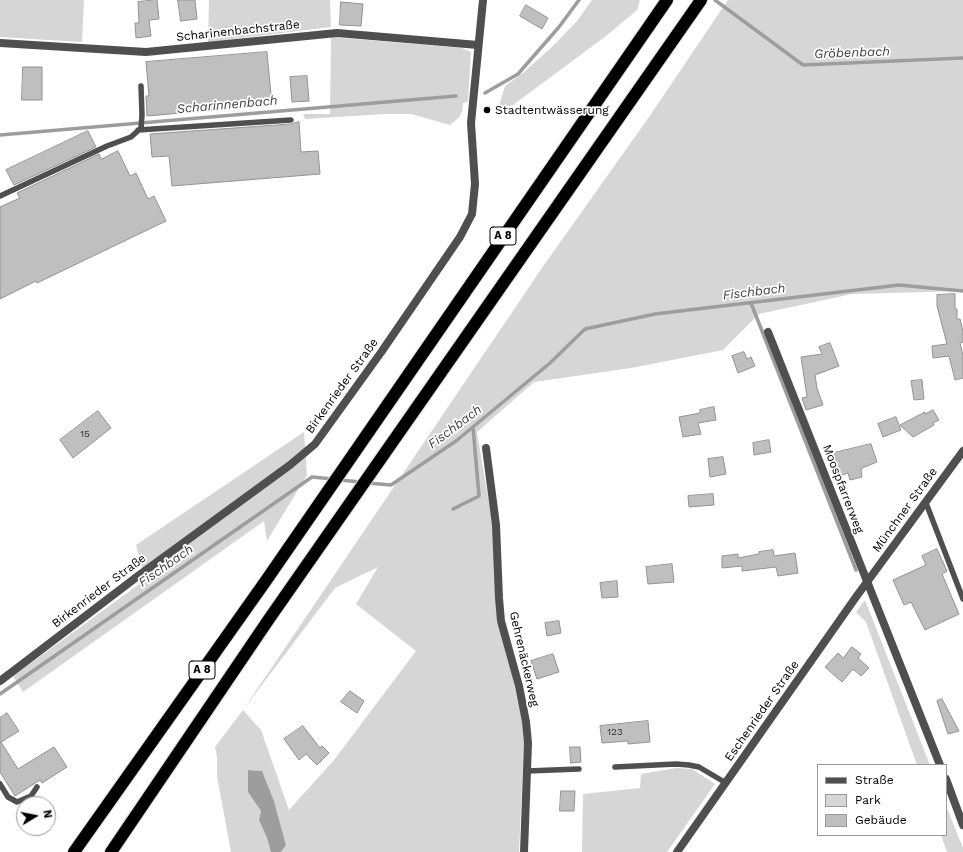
<!DOCTYPE html>
<meta charset="utf-8">
<style>
body{margin:0}
#map{position:relative;width:963px;height:852px;overflow:hidden;background:#fff;font-family:"Work Sans",sans-serif}
canvas{display:block}
.legend{position:absolute;left:817px;top:764px;width:130px;height:72px;box-sizing:border-box;background:#fff;border:1px solid #999;margin:0;padding:5px 7px;list-style:none;font-size:12px;color:#000}
.legend li{display:flex;align-items:center;gap:8px;height:20px}
.legend b{width:20px;border:1px solid #999}
.north{position:absolute;left:16px;top:796px;width:40px;height:40px;box-sizing:border-box;background:#fff;border:1px solid #999;border-radius:50%;rotate:80deg;font-size:11px;font-weight:700;line-height:16px;text-align:center;color:#000}
.north::after{content:'';display:block;margin:auto;width:14px;height:18px;background:#000;clip-path:polygon(50% 0,100% 100%,50% 72%,0 100%)}
</style>
<div id="map">
<canvas width="963" height="852"></canvas>
<ul class="legend">
<li><b style="height:5px;background:#4f4f4f"></b>Straße</li>
<li><b style="height:11px;background:#d6d6d6"></b>Park</li>
<li><b style="height:11px;background:#bfbfbf"></b>Gebäude</li>
</ul>
<div class="north">N</div>
</div>
<script>
const g = document.querySelector('canvas').getContext('2d');
g.lineJoin = 'round';
function paint(path, color) { g.fillStyle = color; g.fill(path, 'evenodd'); }
function trace(path, color, width, dash) { g.strokeStyle = color; g.lineWidth = width; g.lineCap = dash ? 'butt' : 'round'; g.setLineDash(dash || []); g.stroke(path); }
function write(font, color, halo, rows, align = 'center') {
  g.font = font + ' "Work Sans",sans-serif'; g.lineWidth = 3.5; g.setLineDash([]); g.textBaseline = 'middle'; g.strokeStyle = halo; g.fillStyle = color; for (const [text, x, y, turn = 0] of rows) {
    g.save(); g.translate(x, y); g.rotate((+turn || 0) * Math.PI / 180); g.textAlign = isNaN(turn) ? turn : align; if (halo) g.strokeText(text, 0, 0); g.fillText(text, 0, 0); g.restore();
  }
}
const green = new Path2D(`
 M0,0H84L82,42L0,37Z
 M209,0H330L331,27L208,42Z
 M592,0H640L637,10L606,36L513,105L498,109L505,86L524,72L554,45L577,21Z
 M728,0H963V291L852,294L759,314L723,350L631,368L534,382L477,432L493,527L496,598L522,722L524,743L519,852H281L286,845L274,801L262,771L248,770V792L261,811L259,820L267,838L271,852H231L217,776V757L215,747L243,710L544,265L649,117ZM378,567L356,604L416,651L334,760L289,810L261,730L243,710L335,588Z
 M331,37L462,48L471,52L468,102L463,103C462,116 460,117 450,125L411,114H385L305,119L303,114H330Z
 M304,432L307,475L267,541L264,521L23,692L13,676L145,580L136,545Z
 M865,600L930,765H917L866,622L856,612Z
 M676,768L692,769L715,784L667,852H582L583,794L640,788L641,774Z
 M946,806L963,848V852H947L941,835H946Z`);
const water = new Path2D(`
 M248,770L262,771L274,801L286,845L281,852H271L267,838L259,820L261,811L248,792Z`);
const stream = new Path2D(`
 M715,0L803,65L963,58
 M485,93L518,74L559,27L579,0
 M0,135L456,96
 M751,303L856,570
 M339,480L361,482
 M367,483L391,485L456,441L550,363L585,329L655,314L899,285L963,291
 M453,509L479,496L473,427
 M0,694L312,477L333,479`);
const building = new Path2D(`
 M157,0L159,19L149,20L151,36L136,38L135,23H139L138,2Z
 M178,0H195L197,19L181,21Z
 M341,2L363,4L361,26L340,25Z
 M526,5L548,18L542,29L520,16Z
 M267,52L272,105L147,116L146,96H149L146,62Z
 M23,67H42V100H22Z
 M307,76L309,101L292,102L290,77Z
 M299,122L301,152L318,151L320,174L172,186L169,156L152,157L150,134L291,124Z
 M88,131L96,147L14,185L6,170Z
 M118,151L130,176L136,173L148,199L154,196L166,221L37,283L36,281L0,299V207L20,198L17,193L99,154L101,159Z
 M955,294V309H957V319H960L963,331V342L960,343L963,355V378L955,380L949,356L933,358L932,346L947,344L937,306V295Z
 M830,343L839,366L815,375L817,388L823,405L806,410L802,398L807,397L801,357L822,354L819,347Z
 M744,352L747,359L751,357L755,366L738,373L732,356Z
 M922,380L924,399L914,400L911,381Z
 M714,407L716,420L698,423L701,434L683,437L679,417L700,413V410Z
 M933,410L939,420L933,423L934,425L913,437L900,425L925,412V414Z
 M98,411L111,428L73,458L60,440Z
 M896,417L901,430L883,437L878,424Z
 M769,440L771,452L754,455L753,443Z
 M871,444L877,462L862,468V469L861,470L862,477L850,480L848,473L840,476L834,453Z
 M723,457L726,474L710,477L708,459Z
 M713,494L714,505L689,507L688,496Z
 M937,549L947,571L942,574L959,614L925,630L911,602L904,605L893,580L926,565L922,556Z
 M773,550L774,556L795,553L798,573L778,576L776,567L742,571V566L722,568V556L738,554V558L759,554V552Z
 M672,564L674,582L648,584L646,567Z
 M617,581L618,597L602,598L600,583Z
 M559,621L561,633L547,636L545,623Z
 M852,647L861,654L858,658L869,668L861,676L853,669L842,682L825,667L838,653L843,658Z
 M553,654L559,672L537,679L531,661Z
 M350,691L364,701L357,713L341,702Z
 M942,699L959,731L948,734L937,701Z
 M7,713L19,731L1,742L18,769L54,747L67,767L42,783L40,780L15,796L0,772V718Z
 M648,721L650,742L628,744V741L602,743L600,726Z
 M303,726L320,748L322,746L329,753L317,765L306,754L299,760L284,739Z
 M570,747H580L581,762L571,763Z
 M561,791H575L574,811H560Z`);
const service = new Path2D(`
 M138,130L291,120
 M0,196L107,146L131,137L141,128L142,115L141,86
 M926,503L963,599
 M615,767L676,764L689,765L699,767L726,783
 M527,771L579,769
 M0,784L8,797L17,802L31,796L37,787`);
const minor = new Path2D(`
 M0,43L146,52L337,33L478,45
 M768,332L940,765
 M486,448L496,525L499,598L501,621L519,686L526,722L528,743L524,852
 M0,681L138,576L290,465L315,444L382,351L460,237L472,214L475,184L471,123L483,0
 M946,779L963,825`);
const tertiary = new Path2D(`
 M677,852L856,597L963,451`);
const motorway = new Path2D(`
 M74,852L265,582L667,0
 M111,852L269,619L701,0`);
const markers = [
 [487,110,4,"#000"]
];
const numberNames = [
 ["15",85,434],
 ["123",615,732]
];
const shields = [
 [503,236,26],
 [202,670,26]
];
const shieldNames = [
 ["A 8",503,236],
 ["A 8",202,670]
];
const streetNames = [
 ["Scharinenbachstraße",238,31,-6],
 ["Birkenrieder Straße",342,386,-54],
 ["Moospfarrerweg",843,489,69],
 ["Münchner Straße",905,510,-54],
 ["Birkenrieder Straße",99,591,-37],
 ["Gehrenäckerweg",524,659,77],
 ["Eschenrieder Straße",762,711,-55]
];
const poiNames = [
 ["Stadtentwässerung",495,110]
];
const waterNames = [
 ["Gröbenbach",852,53,-2],
 ["Scharinnenbach",227,105,-5],
 ["Fischbach",754,292,-7],
 ["Fischbach",455,427,-37],
 ["Fischbach",166,566,-35]
];
paint(green, '#d6d6d6');
paint(water, '#9d9d9d');
trace(stream, '#9d9d9d', 3.5);
paint(building, '#bfbfbf');
trace(building, '#939393', 1);
trace(motorway, '#dbdbdb', 14);
trace(service, '#4f4f4f', 5.5);
trace(minor, '#4f4f4f', 8);
trace(tertiary, '#4f4f4f', 8);
trace(motorway, '#000', 12);
for (const [x, y, r, color] of markers) { const dot = new Path2D(); dot.arc(x, y, r, 0, 2 * Math.PI); g.fillStyle = color; g.fill(dot); trace(dot, '#fff', 1.5); }
write('10px', '#303030', null, numberNames);
for (const [x, y, w] of shields) { const box = new Path2D(); box.roundRect(x - w / 2, y - 9, w, 18, 3); g.fillStyle = '#fff'; g.fill(box); trace(box, '#000', 1); }
write('bold 11px', '#000', null, shieldNames);
write('12px', '#000', '#fff', streetNames);
write('12px', '#000', '#fff', poiNames, 'left');
write('italic 13px', '#3e3e3e', '#fff', waterNames);
</script>
